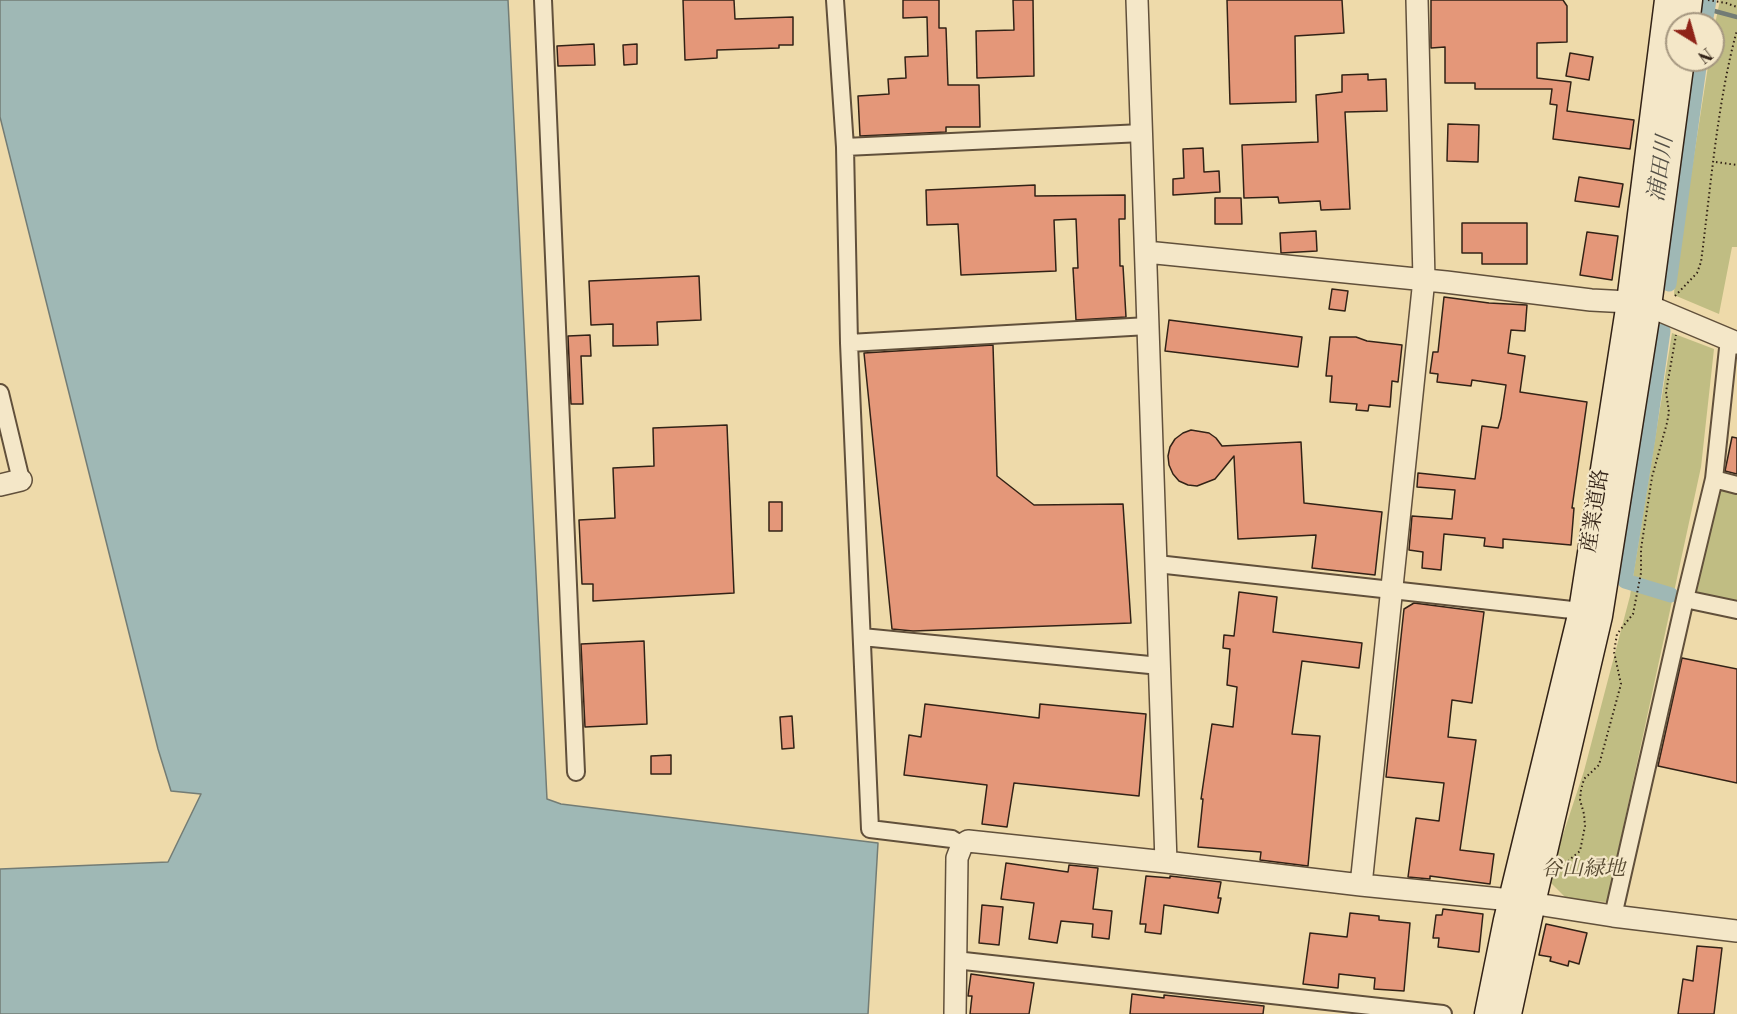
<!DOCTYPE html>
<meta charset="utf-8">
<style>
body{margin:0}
#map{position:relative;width:1737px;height:1014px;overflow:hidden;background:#eedaaa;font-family:"Libre Bodoni",serif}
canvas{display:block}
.north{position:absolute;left:1665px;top:12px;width:60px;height:60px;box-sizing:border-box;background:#f4e7c8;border:2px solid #a69881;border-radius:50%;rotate:143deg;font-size:16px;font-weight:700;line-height:24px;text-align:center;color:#322216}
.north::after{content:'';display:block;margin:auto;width:21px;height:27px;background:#8f2418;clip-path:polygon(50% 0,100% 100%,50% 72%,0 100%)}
</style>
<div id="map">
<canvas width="1737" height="1014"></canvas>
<div class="north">N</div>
</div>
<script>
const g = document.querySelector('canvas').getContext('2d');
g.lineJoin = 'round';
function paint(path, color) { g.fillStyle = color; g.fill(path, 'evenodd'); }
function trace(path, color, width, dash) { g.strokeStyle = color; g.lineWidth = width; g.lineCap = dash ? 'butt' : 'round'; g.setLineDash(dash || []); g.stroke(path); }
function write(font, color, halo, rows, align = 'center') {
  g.font = font + ' "Libre Bodoni","Noto Serif JP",serif'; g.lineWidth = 4.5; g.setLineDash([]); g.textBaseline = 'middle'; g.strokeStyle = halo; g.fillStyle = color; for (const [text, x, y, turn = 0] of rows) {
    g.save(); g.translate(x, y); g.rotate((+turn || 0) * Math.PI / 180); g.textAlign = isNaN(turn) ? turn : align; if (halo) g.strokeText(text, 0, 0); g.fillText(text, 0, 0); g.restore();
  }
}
const green = new Path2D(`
 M1720,0H1737V247H1732L1719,314L1674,295L1675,277L1709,60H1713V34Z
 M1672,333L1714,349L1701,467L1607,902L1568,900L1548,880L1584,771L1630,596Z
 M1718,487L1737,492V604L1694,594Z`);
const water = new Path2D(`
 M0,0H508L547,799L561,804L878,843L868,1014H0V869L168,862L201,794L171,791L158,749L0,117Z`);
const stream = new Path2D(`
 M1707,9L1737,17`);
const canal = new Path2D(`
 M1705,24L1709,0
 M1669,284L1700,60
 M1663,331L1648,438L1625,581L1671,595`);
const building = new Path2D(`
 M683,0H734L735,19L793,17V45H779V48L717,50V58L685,60Z
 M903,0H939V28H946L948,85H979L980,127H946V132L860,136L858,96L889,94L888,79L906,78L905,57L928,56L927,17L903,18Z
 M1013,0H1033L1034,76L977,78L976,31L1014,30Z
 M1227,0H1342L1344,33L1295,36L1296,102L1230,104Z
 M1431,0H1563L1567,6V42L1537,43V78L1571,82L1567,111L1634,120L1630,149L1553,139L1557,105L1550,104L1552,89H1475V83H1445V47L1431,48Z
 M594,44L595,65L558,66L557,46Z
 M637,44V64L624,65L623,45Z
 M1570,53L1593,57L1589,80L1566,76Z
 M1368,74V80L1386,79L1387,111L1345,112L1350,209L1321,210L1320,201L1279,203L1278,197L1244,198L1242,145L1318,142L1316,95L1342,92V75Z
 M1448,124L1479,125L1478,162L1447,161Z
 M1203,148L1204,172L1219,171L1220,192L1173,195V179L1184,178L1183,149Z
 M1579,177L1623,184L1619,207L1575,201Z
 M1035,185V196L1125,195V219H1119L1120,266H1123L1126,317L1076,320L1073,268H1078L1076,219L1054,220L1056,271L961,275L958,224L927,225L926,190Z
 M1215,198H1241L1242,224H1215Z
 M1462,223H1527V264H1482V253H1462Z
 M1316,231L1317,251L1281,253L1280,233Z
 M1587,232L1618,236L1612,280L1580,275Z
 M699,276L701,320L657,322L658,345L613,346V324L591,325L589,281Z
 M1332,289L1348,291L1345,311L1329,309Z
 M1444,297L1489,303L1527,305L1525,331L1511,330L1508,353L1525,356L1520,392L1587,402L1572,508H1574L1571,545L1503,539V548L1484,546L1485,538L1444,534L1441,570L1422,568L1423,552L1409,550L1412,516L1452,519L1455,490L1417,487L1418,473L1475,479L1482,426L1498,428L1501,418L1506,385L1472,380L1471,386L1437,382L1438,374L1430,373L1433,352H1438Z
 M1169,320L1302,337L1298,367L1165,351Z
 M590,335L591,356H581L583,404H571L568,336Z
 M1330,337H1356L1367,341L1402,345L1398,382L1392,381L1390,407L1369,405L1368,411L1356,410L1357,404L1330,402L1332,376H1326Z
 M993,345L997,476L1034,505L1123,504L1131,623L913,631L892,629L864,353Z
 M727,425L734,593L593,601V584H582L579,520L615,518L613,468L654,466L653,428Z
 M1191,430L1209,433L1216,438L1222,446L1301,442L1304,503L1382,512L1375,575L1312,568L1316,535L1238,539L1234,456L1215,479L1197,486L1188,485L1179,481L1173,474L1169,465L1168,456L1170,447L1175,439L1183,433Z
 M1732,437L1737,438V474L1725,471Z
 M769,502H782V531H769Z
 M1239,592L1277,597L1273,632L1362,643L1359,668L1302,661L1292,734L1320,736L1308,866L1260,860L1261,852L1198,847L1203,799H1201L1212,724L1233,727L1237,687L1227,685L1230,649L1223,648L1224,635L1234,636Z
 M1414,603L1484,612L1472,703L1452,700L1448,737L1476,740L1460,850L1494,854L1490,884L1430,876V879L1408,877L1416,818L1439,821L1444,783L1386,777L1404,609Z
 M644,641L647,724L585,727L581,644Z
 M1682,658L1737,669V783L1658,766Z
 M925,704L1039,718L1040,704L1146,714L1139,796L1014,783L1007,827L982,824L987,785L904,775L909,735L921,737Z
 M792,716L794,748L782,749L780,717Z
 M671,755V774H651V756Z
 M1006,863L1068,872L1069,865L1098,868L1093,909L1112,911L1109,939L1092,937L1093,924L1061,921L1057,943L1029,939L1034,903L1001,899Z
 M1146,876L1170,878V876L1221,882L1218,898H1221L1218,913L1164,905L1161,934L1145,932L1146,924H1140Z
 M982,905L1003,907L999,945L979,943Z
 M1443,909L1483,914L1479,952L1438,947L1439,938H1433L1436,915H1442Z
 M1350,913L1379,916V920L1410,923L1404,991L1374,989L1375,978L1339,974L1338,988L1303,984L1310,933L1347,937Z
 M1546,924L1587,933L1579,964L1569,961L1568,966L1550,961L1551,957L1539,955Z
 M1697,946L1722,948L1714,1014H1678L1683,979L1693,981Z
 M971,974L1034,983L1029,1014H970L972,996H968Z
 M1132,994L1164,998V995L1264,1006L1263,1014H1130Z`);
const path = new Path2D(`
 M1708,0L1726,3L1737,7
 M1716,162L1737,165
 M1675,296L1697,273L1701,262C1711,186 1717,103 1737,30
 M1561,867L1580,851L1585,826L1584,814L1580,800L1581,790L1584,779L1599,765L1621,684L1614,652L1617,634L1633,614L1641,573V549L1652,477L1667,423L1669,412L1666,392L1676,335`);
const minor = new Path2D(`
 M543,0L576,772
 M835,0L845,147L849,343L870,829L952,839L962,845
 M845,147L1142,133
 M849,343L1148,326
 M0,393L21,480
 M1714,479L1729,339
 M1157,564L1581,611
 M1685,599L1714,479L1737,485
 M862,637L1160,666
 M1613,916L1685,599L1737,610
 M955,960L1443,1014`);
const tertiary = new Path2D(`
 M1137,0L1166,862
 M1146,252L1446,282L1591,300L1629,302L1649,306L1737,343
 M0,485L21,480
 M1361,885L1424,279L1417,0
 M955,1014L957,858L962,845L968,841L1166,862L1361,885L1511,900L1613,916L1737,931`);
const secondary = new Path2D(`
 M1687,24L1690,0
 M1487,1014L1506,920L1581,611L1629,302L1667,0
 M1509,1014L1533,903L1600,616L1649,306L1682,60`);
const streetNames = [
 ["産業道路",1596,511,-81]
];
const parkNames = [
 ["谷山緑地",1583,870]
];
const waterNames = [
 ["浦田川",1662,169,-82]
];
paint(green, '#c0bd83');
paint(water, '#9fb8b5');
trace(water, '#737c75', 1.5);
trace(stream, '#737c75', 4.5);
trace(canal, '#9fb8b5', 15);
paint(building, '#e49779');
trace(building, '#322216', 1.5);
trace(minor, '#61503b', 20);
trace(tertiary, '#61503b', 24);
trace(secondary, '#322216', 27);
trace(path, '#322216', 2, [1.5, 3]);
trace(minor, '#f4e7c8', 16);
trace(tertiary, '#f4e7c8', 21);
trace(secondary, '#f4e7c8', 24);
write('21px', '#322216', '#f4e7c8', streetNames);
write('italic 21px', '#564931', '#f4e7c8', parkNames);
write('italic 22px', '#534f46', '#f4e7c8', waterNames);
</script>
